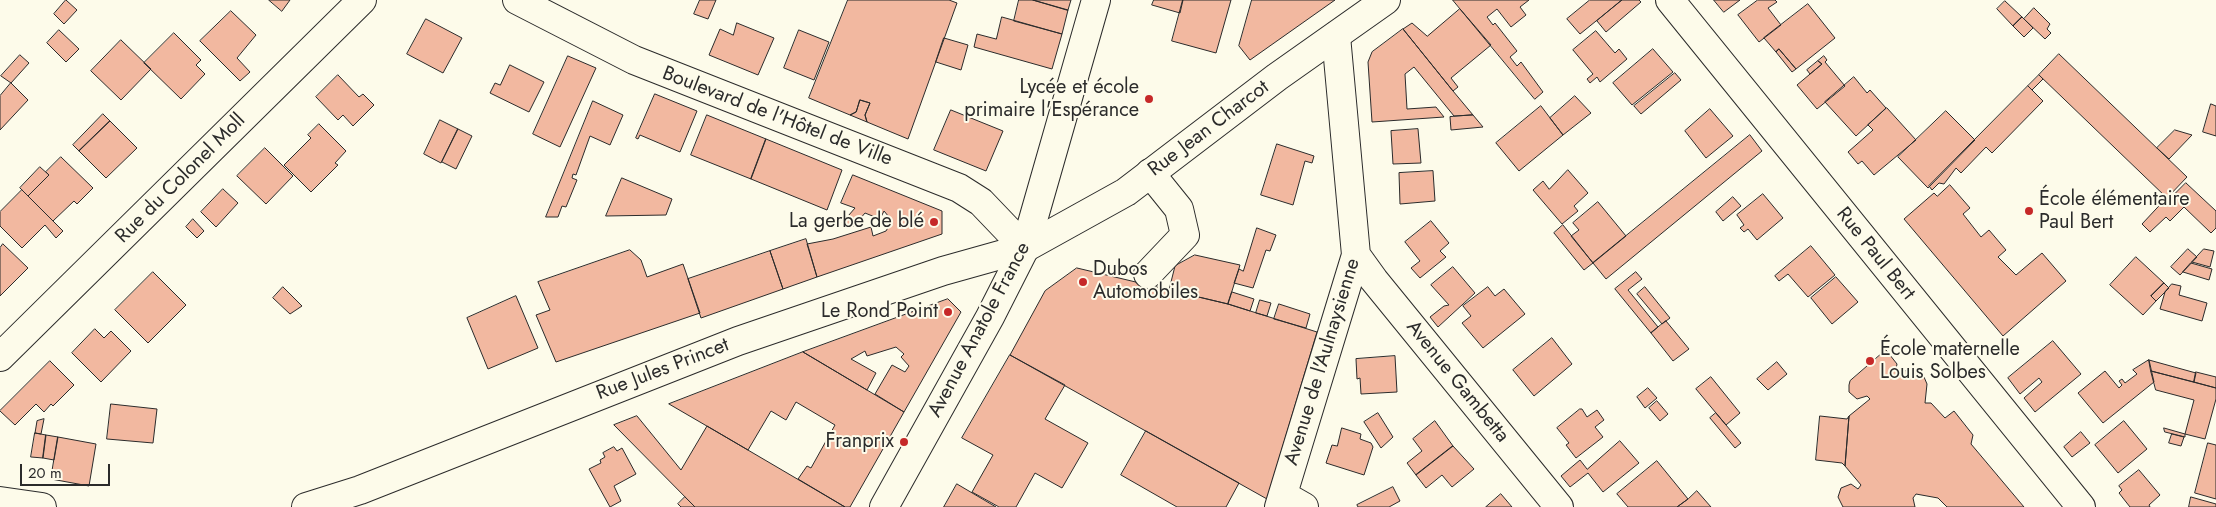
<!DOCTYPE html>
<meta charset="utf-8">
<style>
body{margin:0}
#map{position:relative;width:2216px;height:507px;overflow:hidden;background:#fdfbea;font-family:Jost,sans-serif}
canvas{display:block}
.scale{position:absolute;left:20px;top:464px;width:90px;height:22px;box-sizing:border-box;border:2px solid #2b2b2b;border-top:0;padding-left:6px;font-size:15px;line-height:18px;white-space:nowrap;color:#2b2b2b;-webkit-text-stroke:4px #fdfbea;paint-order:stroke}
</style>
<div id="map">
<canvas width="2216" height="507"></canvas>
<div class="scale">20 m</div>
</div>
<script>
const g = document.querySelector('canvas').getContext('2d');
g.lineJoin = 'round';
function paint(path, color) { g.fillStyle = color; g.fill(path, 'evenodd'); }
function trace(path, color, width, dash) { g.strokeStyle = color; g.lineWidth = width; g.lineCap = dash ? 'butt' : 'round'; g.setLineDash(dash || []); g.stroke(path); }
function write(font, color, halo, rows, align = 'center') {
  g.font = font + ' Jost,sans-serif'; g.lineWidth = 4; g.setLineDash([]); g.textBaseline = 'middle'; g.strokeStyle = halo; g.fillStyle = color; for (const [text, x, y, turn = 0] of rows) {
    g.save(); g.translate(x, y); g.rotate((+turn || 0) * Math.PI / 180); g.textAlign = isNaN(turn) ? turn : align; if (halo) g.strokeText(text, 0, 0); g.fillText(text, 0, 0); g.restore();
  }
}
const building = new Path2D(`
 M66,0L77,10L64,24L54,14Z
 M269,0H290L282,11Z
 M700,0H716L708,19L694,14Z
 M848,0H949L957,3L908,139L867,122L865,115L870,103L860,100L856,112L850,115L809,98Z
 M1019,0H1033L1068,10L1062,34L1014,21Z
 M1033,0H1071L1068,10Z
 M1154,0H1183L1180,13L1152,5Z
 M1183,0H1231L1216,53L1172,41Z
 M1252,0H1335L1250,60L1239,46Z
 M1453,0H1529L1520,7L1526,15L1511,27L1497,9L1487,17L1493,25L1495,23L1517,51L1510,57L1517,66L1521,62L1543,92L1535,99Z
 M1590,0H1622L1580,34L1567,19Z
 M1622,0H1639L1641,2L1606,32L1597,21Z
 M1714,0H1740L1724,12Z
 M1758,0H1775L1777,2L1768,8L1781,25L1759,42L1738,15Z
 M2005,1L2022,17L2013,26L1997,9Z
 M1808,4L1835,38L1796,69L1779,49L1776,52L1764,38Z
 M2034,8L2050,24L2047,29L2051,33L2045,39L2024,19Z
 M1460,9L1491,45L1451,78L1458,87L1453,91L1403,29L1412,23L1427,36Z
 M231,11L256,35L237,58L250,72L240,81L200,41Z
 M1002,17L1062,34L1052,69L974,47L977,34L996,39Z
 M2022,17L2033,28L2024,37L2013,26Z
 M426,19L462,38L443,73L407,54Z
 M737,23L774,38L758,75L709,55L720,29L733,35Z
 M1403,29L1453,91L1473,115L1454,116L1414,67L1405,74L1407,109L1436,107L1444,117L1372,122L1368,62L1372,52Z
 M59,30L79,49L66,62L47,43Z
 M799,30L829,42L814,80L784,68Z
 M1596,31L1615,53L1619,49L1627,59L1600,82L1597,77L1590,83L1587,79L1593,74L1573,50Z
 M174,33L201,60L196,65L205,74L181,99L144,63Z
 M944,38L968,45L961,70L936,62Z
 M121,40L151,69L121,100L91,71Z
 M1653,49L1673,72L1632,105L1613,83Z
 M1779,49L1796,69L1792,72L1776,52Z
 M2059,54L2187,177L2167,198L2039,75Z
 M20,55L29,63L11,83L1,76Z
 M568,56L596,68L560,147L533,134Z
 M1824,56L1827,60L1825,62L1845,86L1817,109L1797,85L1822,64L1818,61Z
 M1818,61L1822,64L1810,74L1807,70Z
 M510,65L544,82L529,112L490,93L495,83L500,85Z
 M1675,73L1681,80L1641,114L1634,106Z
 M338,75L359,97L363,94L374,105L353,126L343,115L338,120L316,97Z
 M2039,75L2043,79L2032,90L2028,86Z
 M1854,77L1867,93L1870,90L1886,108L1856,136L1825,102Z
 M11,83L28,100L0,130V96Z
 M2028,86L2043,101L1992,153L1986,147L1961,173L1956,168L1944,184L1939,183L1932,190L1929,186Z
 M655,94L697,111L680,152L640,135L638,139L636,138Z
 M1575,96L1591,113L1563,135L1550,118Z
 M860,100L870,103L865,115L867,122L850,115L856,112Z
 M593,101L623,115L610,145L590,136L576,175L573,174L572,178L577,180L566,207L562,206L558,217H546Z
 M2211,104L2216,106V136L2203,132Z
 M1541,106L1563,135L1519,171L1496,143Z
 M1887,108L1916,140L1874,175L1862,161L1858,164L1848,152L1873,130L1868,125Z
 M1710,109L1733,136L1706,158L1685,131Z
 M951,110L1003,131L986,171L934,150Z
 M1946,111L1975,140L1928,188L1898,157Z
 M103,114L110,121L79,151L73,145Z
 M707,115L766,139L751,179L691,155Z
 M1473,115L1483,127L1451,130L1450,117Z
 M440,120L458,129L441,163L424,154Z
 M110,121L137,148L106,178L79,151Z
 M319,124L346,151L335,163L338,165L311,192L284,165L311,138L308,135Z
 M458,129L472,136L456,169L442,162Z
 M1418,129L1421,163L1393,164L1391,131Z
 M2175,130L2192,135L2169,159L2157,148Z
 M1750,135L1762,151L1606,279L1593,263Z
 M766,139L842,170L827,210L751,179Z
 M1277,144L1314,156L1312,163L1305,161L1293,205L1261,195Z
 M265,148L293,176L266,204L237,176Z
 M61,157L93,188L77,204L74,201L53,221L28,196L49,175L46,172Z
 M40,167L49,175L28,196L20,188Z
 M1568,170L1588,193L1574,206L1578,211L1562,224L1533,190L1543,181L1549,189Z
 M1433,171L1435,201L1400,204L1399,173Z
 M853,175L942,211V234L817,277L807,244L833,239L871,227L873,236L886,231L889,226V217L884,211L880,219L865,213L854,226L848,228L842,223L855,208L841,203Z
 M622,178L672,199L666,215L606,216Z
 M2186,183L2216,211V228L2211,233L2184,207L2170,221L2166,217L2150,232L2142,224L2170,194L2172,196Z
 M1950,185L1970,208L1963,214L1981,237L1989,230L2006,250L1998,257L2016,275L2042,253L2066,281L2003,336L1904,219L1934,193L1937,196Z
 M223,189L238,203L216,227L201,212Z
 M22,190L63,231L56,238L45,225L22,248L0,226V212Z
 M1763,194L1783,218L1757,240L1748,229L1744,232L1740,228L1744,225L1737,215Z
 M1733,197L1741,206L1723,221L1716,212Z
 M1598,202L1626,236L1593,263L1571,236L1579,230L1573,223Z
 M193,219L204,231L197,238L186,227Z
 M1431,221L1449,243L1440,251L1446,257L1420,278L1411,268L1420,261L1405,242Z
 M1563,225L1593,263L1584,270L1554,233Z
 M1257,228L1276,235L1270,251L1266,250L1253,288L1234,283L1239,269L1243,271Z
 M806,239L817,277L783,289L770,251Z
 M3,244L28,268L0,296V248Z
 M1811,246L1835,275L1808,297L1788,274L1779,281L1775,276Z
 M2188,249L2197,257L2180,275L2171,267Z
 M2204,249L2214,251L2210,267L2192,262Z
 M630,250L641,260L647,277L683,264L700,313L556,362L536,315L550,310L538,282Z
 M770,251L783,289L701,318L688,279Z
 M1195,255L1240,265L1228,304L1169,290L1175,266Z
 M2136,257L2164,283L2151,296L2156,301L2143,315L2110,285Z
 M2191,263L2212,269L2209,280L2183,272Z
 M1453,267L1475,293L1438,327L1430,317L1444,306L1449,305L1431,285Z
 M1077,268L1228,304L1317,332L1267,499L1010,355L1045,291Z
 M153,272L186,305L148,343L115,310Z
 M1636,272L1642,279L1628,290L1658,327L1651,333L1615,289Z
 M1836,277L1858,302L1832,324L1811,298Z
 M2164,283L2169,288L2156,301L2151,296Z
 M2172,284L2181,286L2179,295L2207,303L2202,321L2160,309L2165,292Z
 M283,287L302,306L290,314L273,298Z
 M1488,287L1495,296L1504,289L1525,314L1483,348L1462,323L1471,316L1463,306Z
 M1645,287L1670,318L1662,324L1637,294Z
 M1232,292L1254,299L1250,311L1228,304Z
 M516,296L538,348L488,369L467,318Z
 M948,299L961,312L904,412L875,394L892,365L905,372L909,366L901,357L904,354L896,347L867,356L865,351L851,359L876,373L867,390L803,352Z
 M1260,300L1271,303L1267,316L1256,313Z
 M1279,304L1310,314L1306,328L1274,319Z
 M1666,321L1689,349L1673,361L1651,333Z
 M95,329L104,338L111,331L131,351L101,382L72,353Z
 M1552,338L1572,364L1534,396L1513,370Z
 M2053,341L2081,374L2035,412L2024,398L2042,382L2039,378L2020,394L2008,378Z
 M1886,350L1897,364L1896,369L1918,373L1924,377L1927,384L1925,403H1931L1945,418L1954,411L1973,435L1971,444L2024,507H1947L1938,498L1916,494L1913,498L1915,507H1843L1838,497L1841,488L1851,484L1858,489L1861,485L1845,466L1849,416L1870,399L1867,396L1857,399L1849,392V385L1850,381Z
 M803,352L904,412L850,507H845L798,479L807,466L811,468L835,425L796,402L786,420L771,411L748,450L669,404Z
 M1010,355L1065,385L1045,419L1088,443L1062,488L1035,473L1016,507H999L972,492L993,455L962,438Z
 M1395,356L1397,392L1361,394L1360,378L1357,379L1356,359Z
 M2149,360L2154,382L2103,423L2078,393L2105,371L2119,388L2122,385L2119,381L2122,379L2125,383L2137,374L2133,370Z
 M2149,360L2196,373L2194,382L2151,371Z
 M50,361L74,385L53,406L51,404L44,412L36,404L15,425L0,411Z
 M1777,362L1787,374L1768,390L1757,379Z
 M2151,371L2216,388V399L2205,439L2185,434L2194,400L2156,390Z
 M2196,372L2216,377V388L2194,382Z
 M1711,377L1740,413L1726,425L1696,389Z
 M1648,388L1657,398L1645,408L1637,397Z
 M1657,401L1668,414L1660,421L1649,408Z
 M111,404L157,409L153,443L107,439Z
 M1580,409H1582L1587,417L1597,410L1604,420L1595,427L1603,437L1576,458L1566,445L1569,443L1557,428Z
 M1378,413L1393,437L1381,448L1364,422Z
 M1716,413L1741,443L1735,448L1710,418Z
 M637,416L681,470L707,426L845,507H695L614,425Z
 M1820,416L1847,419L1849,416L1845,466L1842,463L1816,460Z
 M44,419L41,434L35,433L37,421Z
 M1435,421L1453,446L1416,475L1407,463L1422,451L1413,439Z
 M2124,421L2147,449L2118,473L2095,445Z
 M1342,428L1361,434L1360,439L1371,443L1373,447L1364,475L1326,463L1332,445L1337,446Z
 M2164,428L2185,434V437L2165,432Z
 M1146,431L1239,483L1226,507H1177L1121,475Z
 M2081,432L2090,443L2072,457L2064,447Z
 M35,433L46,435L43,458L31,457Z
 M2172,434L2184,437L2181,446L2169,443Z
 M46,435L58,437L54,460L43,458Z
 M58,437L96,444L89,486L51,479Z
 M1620,441L1639,463L1603,492L1588,473L1570,487L1561,476L1580,460L1587,469Z
 M2208,443L2216,445V499L2195,493Z
 M1453,446L1474,469L1452,487L1442,475L1426,488L1416,475Z
 M614,447L617,451L622,448L636,474L614,486L621,501L610,507L589,469L601,463L600,460L605,457L603,453Z
 M1657,461L1688,499L1677,507H1628L1617,494Z
 M2139,470L2160,495L2149,505L2150,507H2130L2119,493L2122,490L2119,486Z
 M957,484L996,507H944Z
 M1393,487L1400,501L1389,507H1358L1357,505Z
 M1697,491L1711,507H1677L1688,499Z
 M1501,494L1512,507H1486Z
 M685,497L695,507H681L678,504Z
 M2191,497L2216,504V507H2189Z`);
const minor = new Path2D(`
 M517,0L634,60L959,188L981,202L1025,248
 M1670,0L2081,507
 M1356,255L1374,280L1559,507
 M1148,274L1185,235L1179,209L1150,173
 M0,357L362,0
 M1283,495L1304,507
 M884,507L990,317L1025,248L1096,0
 M1279,507L1356,255L1336,36`);
const major = new Path2D(`
 M0,501L42,507
 M306,507L360,490L738,341L943,271L1025,248L1126,192L1277,77L1386,0`);
const markers = [
 [1149,99,5,"#c62828"],
 [2029,211,5,"#c62828"],
 [934,222,5,"#c62828"],
 [1083,282,5,"#c62828"],
 [948,312,5,"#c62828"],
 [1870,361,5,"#c62828"],
 [904,442,5,"#c62828"]
];
const poiNames = [
 ["Lycée et école",1139,88],
 ["primaire l'Espérance",1139,111],
 ["École élémentaire",2039,200,"left"],
 ["Paul Bert",2039,223,"left"],
 ["La gerbe de blé",924,222],
 ["Dubos",1093,270,"left"],
 ["Automobiles",1093,293,"left"],
 ["Le Rond Point",938,312],
 ["École maternelle",1880,350,"left"],
 ["Louis Solbes",1880,373,"left"],
 ["Franprix",894,442]
];
const streetNames = [
 ["Boulevard de l'Hôtel de Ville",777,117,21],
 ["Rue Jean Charcot",1209,129,-37],
 ["Rue du Colonel Moll",181,179,-45],
 ["Rue Paul Bert",1875,254,51],
 ["Avenue Anatole France",980,330,-62],
 ["Avenue de l'Aulnaysienne",1323,362,-73],
 ["Rue Jules Princet",663,370,-21],
 ["Avenue Gambetta",1457,382,51]
];
paint(building, '#f2b8a0');
trace(building, '#2b2b2b', 1);
trace(minor, '#2b2b2b', 30);
trace(major, '#2b2b2b', 30);
trace(minor, '#fdfbea', 28);
trace(major, '#fdfbea', 28);
for (const [x, y, r, color] of markers) { const dot = new Path2D(); dot.arc(x, y, r, 0, 2 * Math.PI); g.fillStyle = color; g.fill(dot); trace(dot, '#fdfbea', 2); }
write('20px', '#2b2b2b', '#fdfbea', poiNames, 'right');
write('20px', '#2b2b2b', '#fdfbea', streetNames);
</script>
